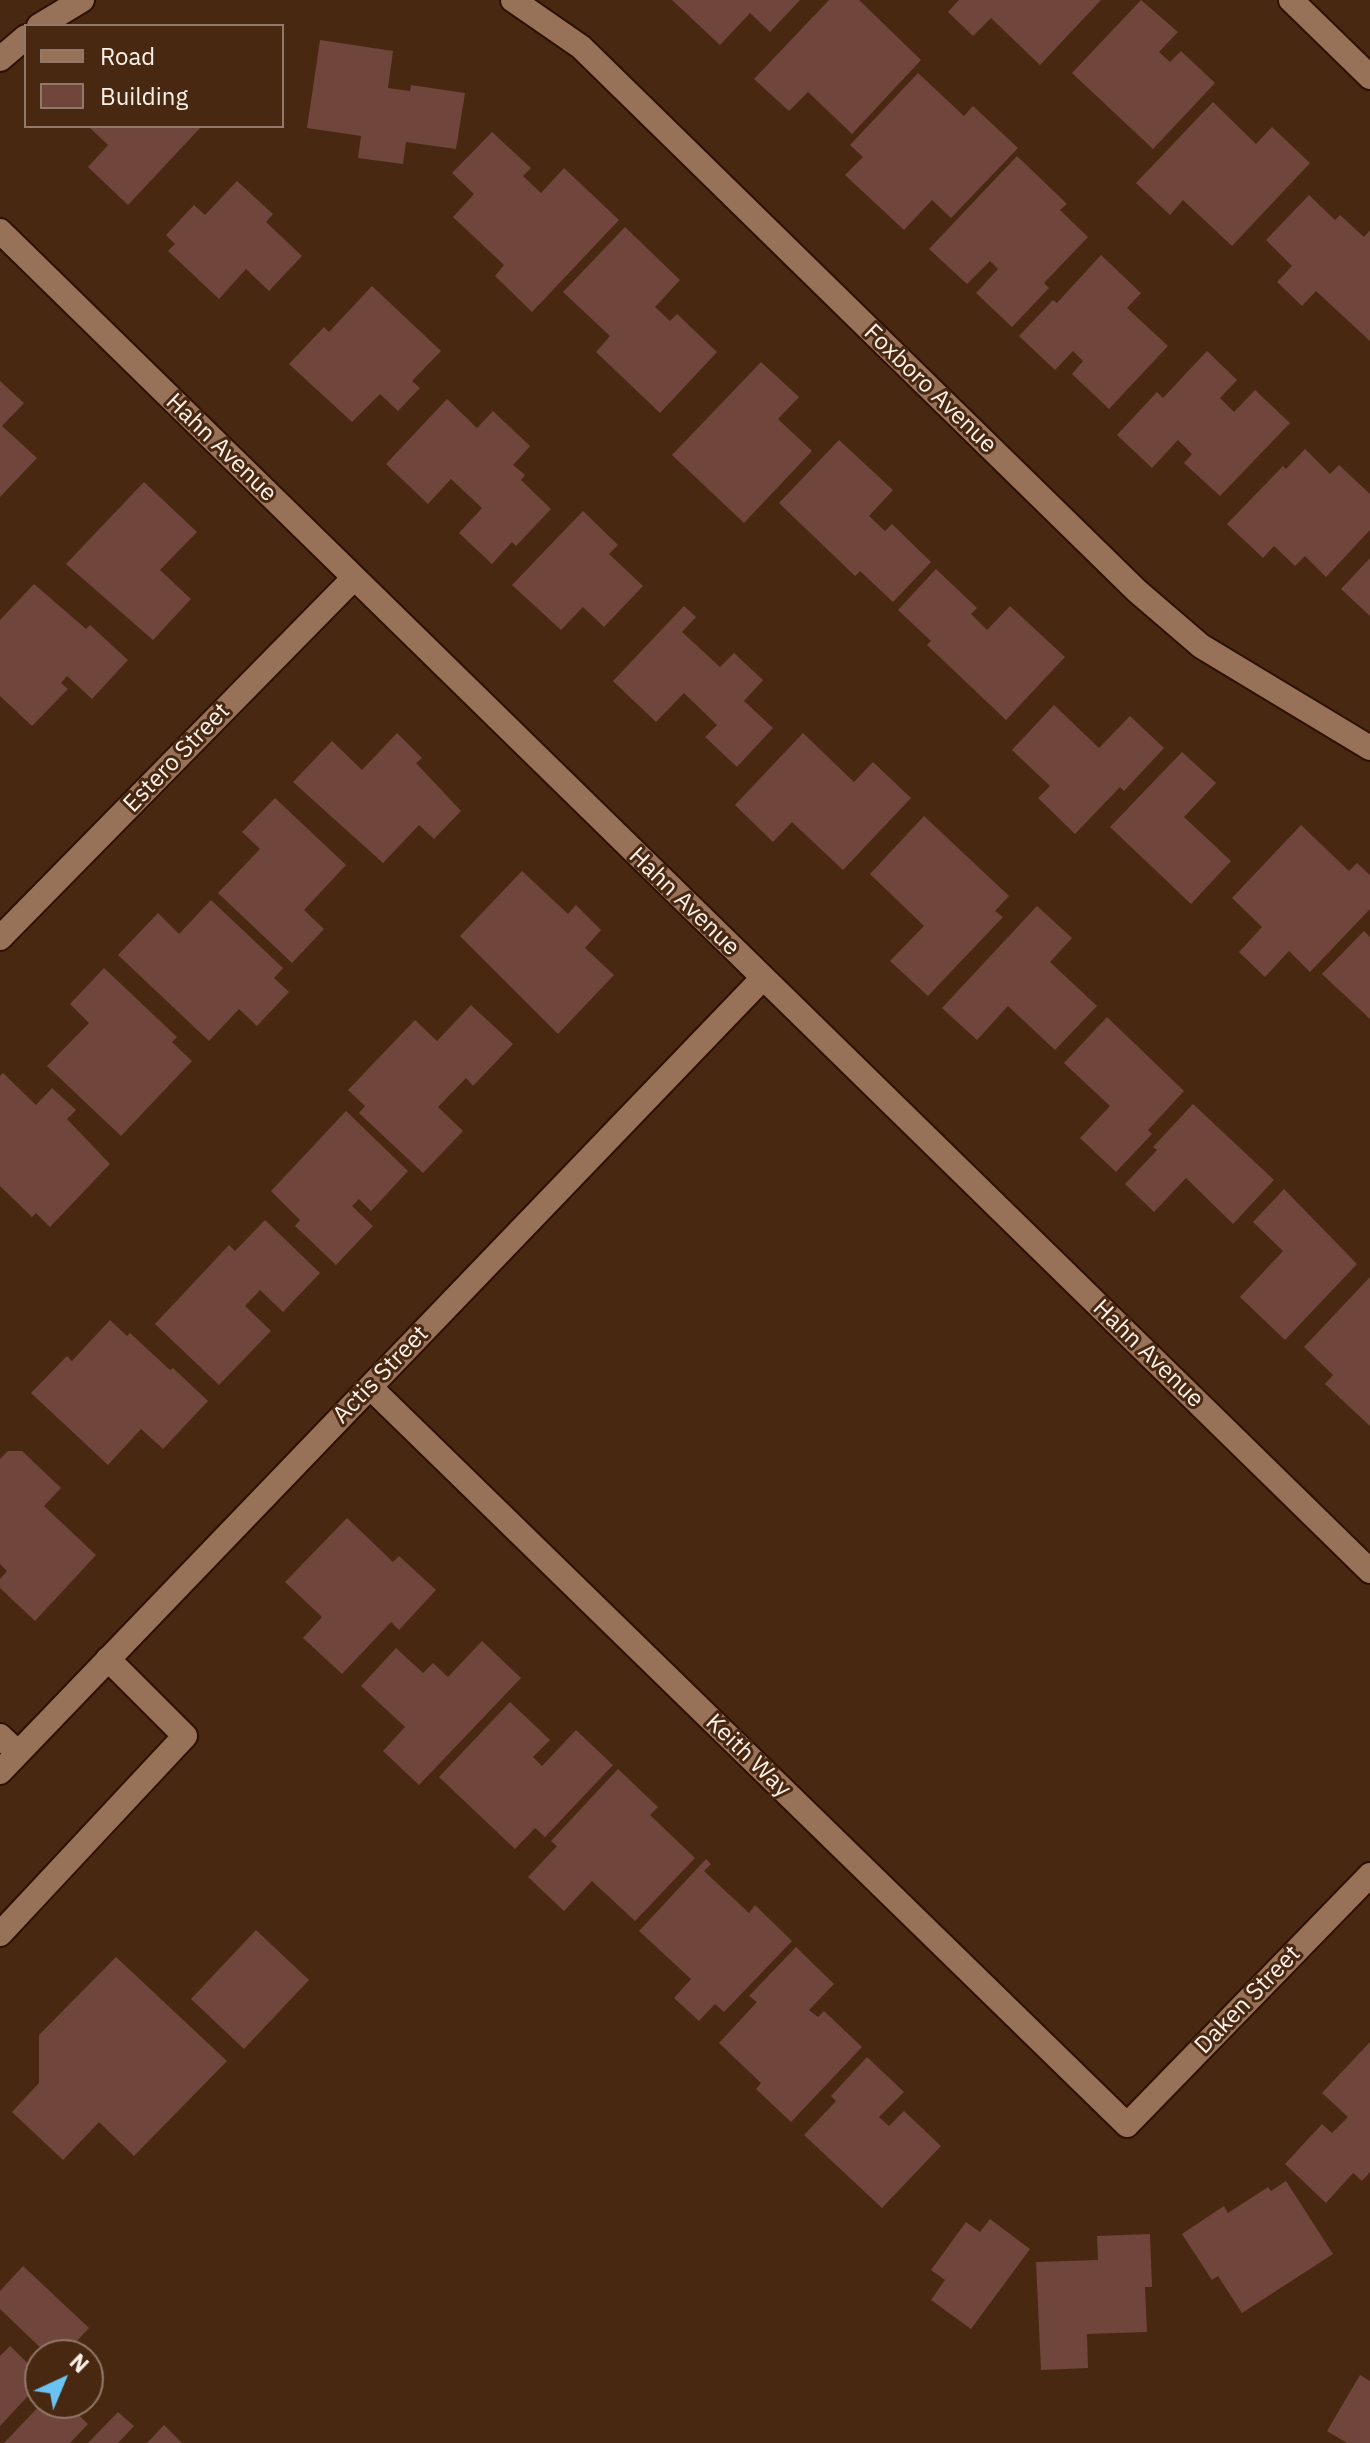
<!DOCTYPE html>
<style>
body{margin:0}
#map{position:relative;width:1370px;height:2443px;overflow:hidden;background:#492812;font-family:"IBM Plex Sans",sans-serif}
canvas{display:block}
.legend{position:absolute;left:24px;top:24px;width:260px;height:104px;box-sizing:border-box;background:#492812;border:2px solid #917868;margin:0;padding:10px 14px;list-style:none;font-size:24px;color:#fef1e9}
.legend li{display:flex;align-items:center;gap:16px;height:40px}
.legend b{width:40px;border:2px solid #917868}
.north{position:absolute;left:24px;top:2339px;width:80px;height:80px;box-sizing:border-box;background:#492812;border:2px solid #917868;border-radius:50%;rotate:44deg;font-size:22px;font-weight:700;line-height:32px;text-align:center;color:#fef1e9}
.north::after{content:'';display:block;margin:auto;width:28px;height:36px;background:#6ac3f1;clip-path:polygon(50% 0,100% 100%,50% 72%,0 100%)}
</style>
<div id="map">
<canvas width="1370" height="2443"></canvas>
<ul class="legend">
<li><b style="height:10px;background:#987159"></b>Road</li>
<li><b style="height:22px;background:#6f453c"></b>Building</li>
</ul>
<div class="north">N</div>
</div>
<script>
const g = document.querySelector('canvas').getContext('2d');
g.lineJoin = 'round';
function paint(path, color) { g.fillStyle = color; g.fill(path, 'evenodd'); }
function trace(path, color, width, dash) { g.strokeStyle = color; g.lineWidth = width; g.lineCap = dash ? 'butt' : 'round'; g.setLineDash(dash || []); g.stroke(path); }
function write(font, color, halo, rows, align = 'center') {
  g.font = font + ' "IBM Plex Sans",sans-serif'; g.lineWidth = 6; g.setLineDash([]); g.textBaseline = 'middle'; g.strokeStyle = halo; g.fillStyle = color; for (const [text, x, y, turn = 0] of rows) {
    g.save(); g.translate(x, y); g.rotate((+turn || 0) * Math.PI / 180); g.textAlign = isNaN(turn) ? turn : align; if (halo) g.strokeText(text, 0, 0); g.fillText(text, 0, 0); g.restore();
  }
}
const building = new Path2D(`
 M672,0H800L770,32L750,13L720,45Z
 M829,0H859L921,60L852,134L808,92L789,111L754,79Z
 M959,0H1101L1040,65L991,18L973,36L948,12Z
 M1141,0L1178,32L1159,52L1170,62L1181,51L1215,83L1153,149L1072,73Z
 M320,40L393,51L388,88L410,91L411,85L465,93L456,149L406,142L403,164L358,158L361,136L307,128Z
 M918,73L964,116L973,106L1018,148L951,218L932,200L904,230L845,175L863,157L850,145Z
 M1213,102L1256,144L1272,127L1310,163L1232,246L1183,200L1170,215L1136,183Z
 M88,126H202L128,205L88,167L108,145Z
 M492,132L531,168L523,176L541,193L564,168L619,220L532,312L495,276L504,265L453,217L474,194L452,173Z
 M1017,156L1067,204L1060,210L1088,237L1044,283L1049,288L1012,327L976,293L998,269L990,261L967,284L929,249Z
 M237,181L273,214L266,222L302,256L269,291L246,269L219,299L168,251L175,244L166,235L194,205L205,215Z
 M1309,195L1335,220L1340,215L1364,237L1370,230V341L1316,291L1302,306L1277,282L1292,266L1266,240Z
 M625,227L680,280L655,307L670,321L677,314L717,352L660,413L596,352L610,336L563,292Z
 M1101,255L1141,293L1127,308L1168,346L1109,409L1072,374L1083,361L1073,351L1055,370L1019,336L1053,300L1057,303Z
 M372,286L441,351L412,381L420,388L398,411L380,394L352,422L289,364L324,327L329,332Z
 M1207,351L1237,380L1220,398L1234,412L1255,390L1290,423L1220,496L1184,463L1192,454L1178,440L1152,468L1117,435L1157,392L1163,398Z
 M761,362L799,397L778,419L812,451L744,523L672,455Z
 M0,381L24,403L2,426L37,458L0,497Z
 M447,399L477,428L493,411L530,446L513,465L525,475L521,480L551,509L516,546L512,542L492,564L459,533L482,508L451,479L428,504L386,464Z
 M839,440L893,490L869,516L885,531L892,524L931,562L893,602L860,571L855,576L779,503Z
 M1305,449L1330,474L1339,465L1370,494V530L1326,577L1305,556L1295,566L1274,546L1263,558L1227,524L1283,466L1286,469Z
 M144,482L197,532L160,570L191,599L153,640L66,564Z
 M583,511L618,545L609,554L643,586L604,627L583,607L561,630L512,585Z
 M1370,558V616L1341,589Z
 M936,569L977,608L971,614L987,630L1010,606L1065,657L1006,720L927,645L931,641L898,610Z
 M34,584L86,629L90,625L128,660L92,699L67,676L61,683L68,689L32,726L0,696V620Z
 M684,606L696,617L682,632L720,667L734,653L763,680L744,701L773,728L737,767L705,737L717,725L684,693L656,722L613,681Z
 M1054,705L1099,748L1130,716L1164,748L1124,791L1120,787L1075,834L1038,798L1050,786L1012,750Z
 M397,733L422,758L416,763L461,811L434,839L419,825L383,863L293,782L332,741L362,770Z
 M803,733L854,782L873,762L911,798L843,870L792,822L773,842L735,805Z
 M1182,752L1216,783L1184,817L1231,861L1191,904L1110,827Z
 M275,798L346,865L304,910L324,929L292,963L218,893L260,849L242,832Z
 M924,816L1009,896L995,911L1003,917L928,996L890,961L924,926L870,874Z
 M1301,825L1349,871L1357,863L1370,875V909L1310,972L1289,951L1265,977L1239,952L1262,927L1232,898Z
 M522,871L568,914L576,905L601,930L585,948L614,975L558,1034L460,936Z
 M211,900L283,968L274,978L289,992L257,1026L239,1009L209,1041L118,955L158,913L179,934Z
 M1037,906L1072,938L1050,962L1097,1006L1055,1050L1008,1006L977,1040L942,1008Z
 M1364,931L1370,937V1019L1322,974Z
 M104,968L177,1037L172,1042L192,1061L121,1136L47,1066L89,1023L70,1004Z
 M471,1005L513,1044L473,1086L466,1078L438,1107L463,1131L423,1173L359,1113L365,1106L348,1090L415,1020L437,1041Z
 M1107,1017L1184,1091L1148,1130L1152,1134L1116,1172L1080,1138L1110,1106L1064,1063Z
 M3,1073L36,1105L52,1088L76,1110L67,1119L110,1164L50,1227L36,1213L32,1217L0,1186V1076Z
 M1193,1104L1274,1180L1233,1224L1186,1178L1154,1212L1125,1184L1157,1150L1153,1147Z
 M346,1111L408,1171L371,1211L359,1199L352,1206L373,1226L336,1265L295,1226L300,1220L271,1191Z
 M1284,1189L1357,1264L1285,1340L1240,1297L1283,1251L1253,1222Z
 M265,1220L320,1273L283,1312L260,1290L245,1306L271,1331L219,1385L155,1324L229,1245L235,1251Z
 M1370,1277V1426L1325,1384L1333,1375L1304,1347Z
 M110,1320L127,1336L130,1333L170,1370L173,1368L208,1401L163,1449L141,1429L108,1465L31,1393L67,1356L72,1361Z
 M8,1451H22L61,1488L44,1506L96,1555L35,1621L0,1588V1579L7,1571L0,1564V1459Z
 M347,1518L393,1562L399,1556L436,1590L399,1630L391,1622L342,1674L303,1638L322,1617L285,1582Z
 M482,1641L521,1678L419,1785L383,1751L405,1727L361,1686L396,1648L423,1673L433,1663L448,1677Z
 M510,1702L550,1740L533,1757L542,1766L576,1730L613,1765L545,1837L535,1828L515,1849L439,1777Z
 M618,1769L658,1807L650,1815L695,1858L635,1921L592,1881L564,1911L528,1877L557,1846L551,1841Z
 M706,1859L711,1864L704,1871L749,1913L755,1905L792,1941L724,2012L715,2004L699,2021L674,1998L691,1979L639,1931Z
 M256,1930L309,1980L244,2049L191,1999Z
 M796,1947L834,1984L809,2010L818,2017L824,2011L862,2047L791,2122L756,2089L761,2083L719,2043L757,2002L749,1996Z
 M116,1957L227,2061L134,2156L99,2122L63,2160L12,2112L39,2083V2035Z
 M1370,2042V2172L1362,2181L1353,2173L1326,2203L1285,2164L1322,2124L1332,2133L1348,2117L1322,2093Z
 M867,2057L904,2092L879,2117L889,2126L904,2111L941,2146L882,2208L804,2135L836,2101L831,2096Z
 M1286,2181L1333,2254L1242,2313L1218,2276L1212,2280L1182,2234L1224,2206L1228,2213L1268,2187L1271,2191Z
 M990,2219L1030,2249L971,2329L931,2300L945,2280L931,2270L966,2222L980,2232Z
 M1150,2234L1152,2287H1145L1147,2332L1087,2334L1088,2368L1041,2370L1036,2262L1098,2260L1097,2236Z
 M23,2266L89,2328L64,2355H48L0,2309V2291Z
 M10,2346L40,2375V2383L0,2426V2356Z
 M1360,2375L1370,2381V2443H1347L1327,2431Z
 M42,2403H66L88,2424L70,2443H4Z
 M118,2412L134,2426L118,2443H88Z
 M164,2425L182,2443H147Z`);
const service = new Path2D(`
 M0,1934L185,1736L108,1659`);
const minor = new Path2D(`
 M513,0L581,47L1137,591L1201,646L1370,748
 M1291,0L1370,77
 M39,26L82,0
 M0,59L26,37
 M0,231L1370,1571
 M0,938L354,578
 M370,1387L1127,2125L1370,1875
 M0,1736L18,1753
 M0,1772L762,979`);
const streetNames = [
 ["Foxboro Avenue",930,389,44],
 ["Hahn Avenue",221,448,44],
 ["Estero Street",177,758,-46],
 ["Hahn Avenue",684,902,44],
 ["Hahn Avenue",1148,1354,44],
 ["Actis Street",381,1375,-46],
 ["Keith Way",748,1756,44],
 ["Daken Street",1248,2000,-46]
];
paint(building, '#6f453c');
trace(service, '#2e1000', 28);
trace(minor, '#2e1000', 28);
trace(service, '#987159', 24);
trace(minor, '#987159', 24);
write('24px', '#fef1e9', '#492812', streetNames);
</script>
